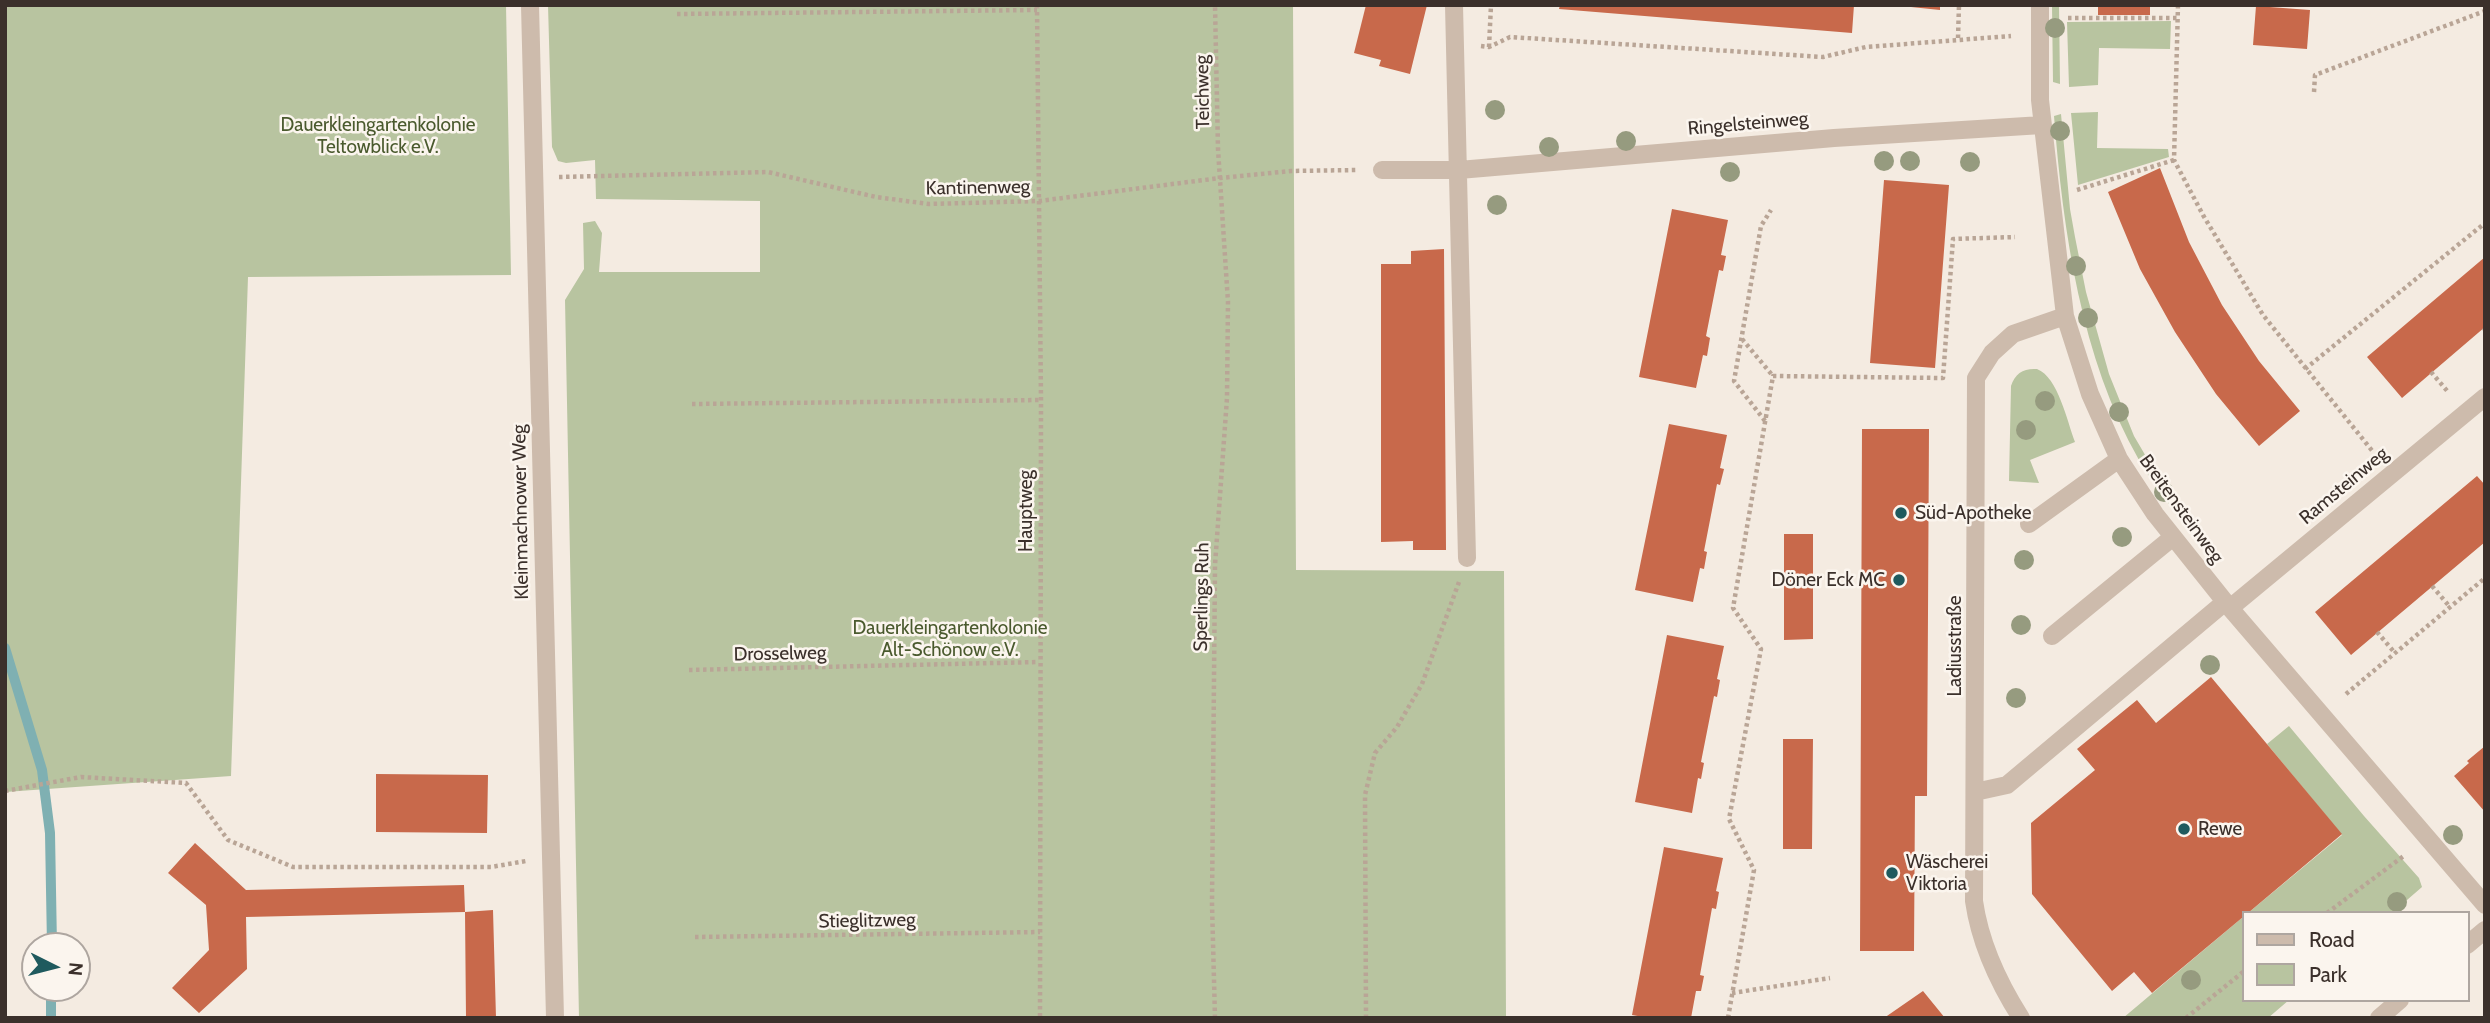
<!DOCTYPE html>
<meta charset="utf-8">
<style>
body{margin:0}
#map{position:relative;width:2490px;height:1023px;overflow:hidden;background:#f4ebe1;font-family:Cabin,sans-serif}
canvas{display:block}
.frame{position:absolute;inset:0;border:7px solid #3b302b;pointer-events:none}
.legend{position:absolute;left:2242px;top:911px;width:228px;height:91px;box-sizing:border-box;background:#fbf5ee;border:2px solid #aea6a0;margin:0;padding:9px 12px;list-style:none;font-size:21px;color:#3b302b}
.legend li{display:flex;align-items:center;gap:14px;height:35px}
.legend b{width:35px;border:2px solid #aea6a0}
.north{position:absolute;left:21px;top:932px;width:70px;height:70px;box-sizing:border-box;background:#fbf5ee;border:2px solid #aea6a0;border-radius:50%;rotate:96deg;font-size:19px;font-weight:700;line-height:28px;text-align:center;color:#3b302b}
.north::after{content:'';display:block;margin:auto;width:24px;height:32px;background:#1f5a5e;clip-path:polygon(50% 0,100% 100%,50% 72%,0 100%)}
</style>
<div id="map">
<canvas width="2490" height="1023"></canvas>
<div class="frame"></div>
<ul class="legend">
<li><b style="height:9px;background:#cdbbac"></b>Road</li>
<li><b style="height:19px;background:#b8c4a0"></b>Park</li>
</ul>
<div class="north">N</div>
</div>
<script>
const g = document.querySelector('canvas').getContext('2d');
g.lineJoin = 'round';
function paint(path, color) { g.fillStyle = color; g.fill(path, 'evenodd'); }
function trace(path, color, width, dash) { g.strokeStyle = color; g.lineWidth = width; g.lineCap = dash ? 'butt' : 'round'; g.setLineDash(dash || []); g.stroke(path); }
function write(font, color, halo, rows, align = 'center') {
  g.font = font + ' Cabin,sans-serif'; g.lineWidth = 5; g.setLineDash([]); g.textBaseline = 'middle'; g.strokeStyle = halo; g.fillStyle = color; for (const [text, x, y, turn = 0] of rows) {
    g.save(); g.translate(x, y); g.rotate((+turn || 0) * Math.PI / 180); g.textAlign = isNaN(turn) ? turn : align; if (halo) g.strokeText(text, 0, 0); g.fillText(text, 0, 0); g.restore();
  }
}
const green = new Path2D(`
 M5,5H506L511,275L248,277L231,776L5,792Z
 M548,5H1293L1296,570L1504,571L1506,1018H579L565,300L584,269L583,223L595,221L602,233L599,272H760V201L596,199L595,160L566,163L558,161L552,147Z
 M2052,5H2059L2060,84L2053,82Z
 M2171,21L2170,49L2099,48L2098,85L2069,87L2067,22Z
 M2098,112L2097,148L2168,149L2169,157L2078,185L2071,113Z
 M2061,114L2070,209L2075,237L2086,292L2109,374L2134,436L2151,465L2182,508L2214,545L2217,555L2213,557C2186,527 2160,496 2139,460C2081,358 2063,231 2054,116Z
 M2037,369C2058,377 2067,421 2075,442L2030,460L2039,483L2009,481L2011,386C2015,373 2024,368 2037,369Z
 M2289,726L2364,816L2419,878L2422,887L2392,913H2248L2342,835L2267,744Z
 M2243,917V1000H2289L2268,1018H2123Z`);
const stream = new Path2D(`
 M5,648L42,770L50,833L52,946
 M51,1018V988`);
const building = new Path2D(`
 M1366,5H1427L1410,74L1379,66L1381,60L1354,53Z
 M1560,5H1854L1852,33L1559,9Z
 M1911,5H1940V10L1911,7Z
 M2098,5H2150V15H2098Z
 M2256,6L2310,10L2307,49L2253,45Z
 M2160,168L2189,242L2222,305L2259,361L2300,411L2259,446L2216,394L2175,332L2140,269L2108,192Z
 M1884,180L1949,185L1935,368L1870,363Z
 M1672,209L1728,220L1721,255L1726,256L1723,271L1719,270L1706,336L1710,338L1707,356L1703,355L1696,388L1639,377Z
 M1444,249L1446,550H1413V541L1381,542V264H1411V251Z
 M2485,257V327L2402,398L2367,357Z
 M1669,424L1727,435L1720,468L1724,469L1720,485L1717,484L1704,551L1707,552L1704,569L1700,568L1693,602L1635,590Z
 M1862,429H1929L1927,796H1915L1914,951H1860Z
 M2477,476L2485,485V542L2351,655L2315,612Z
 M1784,534H1813V639L1784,640Z
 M1667,635L1724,646L1717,679L1720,680L1717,697L1714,696L1701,762L1704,763L1701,779L1698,778L1692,813L1635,802Z
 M2211,677L2342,834L2248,913H2243V917L2152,993L2134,972L2112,991L2032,894L2031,823L2095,770L2077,749L2137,700L2156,723Z
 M1783,739H1813L1812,849H1783Z
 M2485,746V812L2454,776L2469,763L2467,761Z
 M376,774L488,775L487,833L376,832Z
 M195,843L246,890L464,885L465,912L493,910L496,1018H466L465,912L246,917L247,969L199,1013L172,988L209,950L206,905L168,873Z
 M1664,847L1723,858L1716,891L1719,892L1716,909L1712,908L1700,975L1704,976L1701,991H1696L1691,1018H1649L1632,1015Z
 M1923,991L1945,1018H1884Z`);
const path = new Path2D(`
 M1037,5L1041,400L1040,1018
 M2178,5L2174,160L2203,215L2263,315L2374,453
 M677,14L1037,10
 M2068,18H2178
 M1958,38L1959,5
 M1481,46L1489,47L1510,37L1823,57L1866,47L2011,36
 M1489,47L1491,5
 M2314,92L2315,75L2485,11
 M559,177L768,172L876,197L929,204L1039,201L1220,178L1291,171L1357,170
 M2077,190L2174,160
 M2483,328L2485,329
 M1742,339L1773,376
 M2305,369L2485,223
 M2431,372L2449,393
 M692,404L1041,400
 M1765,421L1734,381L1761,226L1771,210
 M2432,586L2450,607
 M2377,632L2395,653
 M689,670L1039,662
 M2346,694L2485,578
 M5,791L81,777L186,783L228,840L293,867H491L526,861
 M2327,913L2405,855
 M695,937L1040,932
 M1732,993L1830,978
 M1215,1018L1212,904L1215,565L1227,398L1228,302L1218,149L1215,5
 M1366,1018L1365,795L1375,753L1397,727L1422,684L1459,582
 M1728,1018L1754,870L1729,819L1761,649L1733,608L1773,376L1943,378L1953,239L2015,237
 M2186,1018L2243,972`);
const minor = new Path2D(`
 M530,5L555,1018
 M1454,5L1467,558
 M2040,5V100L2065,316L2090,394L2119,459L2155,514L2230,608L2485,905
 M1382,170H1459L1834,138L2042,125
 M2029,524L2119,459
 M2230,608L2485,397
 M2052,636L2173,537
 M1975,792L2007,785L2225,602
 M2467,945L2485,930
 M2021,1018C1998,982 1980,943 1974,901L1976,378L1992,353L2013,334L2065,316
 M2379,1018L2400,1000`);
const trees = [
 [2055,28],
 [1495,110],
 [2060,131],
 [1626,141],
 [1549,147],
 [1884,161],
 [1910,161],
 [1970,162],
 [1730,172],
 [1497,205],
 [2076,266],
 [2088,318],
 [2045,401],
 [2119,412],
 [2026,430],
 [2164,492],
 [2122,537],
 [2024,560],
 [2021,625],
 [2210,665],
 [2016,698],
 [2453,835],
 [2397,902],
 [2191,980]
];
const markers = [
 [1901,513,7,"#1f5a5e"],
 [1899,580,7,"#1f5a5e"],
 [2184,829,7,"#1f5a5e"],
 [1892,873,7,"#1f5a5e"]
];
const streetNames = [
 ["Teichweg",1203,92,-91],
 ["Ringelsteinweg",1748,124,-5],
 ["Kantinenweg",978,188,-1],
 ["Ramsteinweg",2344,486,-40],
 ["Breitensteinweg",2181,509,54],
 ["Hauptweg",1026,511,-90],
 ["Kleinmachnower Weg",521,512,-91],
 ["Sperlings Ruh",1202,597,-89],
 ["Ladiusstraße",1955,646,-90],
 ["Drosselweg",780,654,-1],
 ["Stieglitzweg",867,921,-1]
];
const parkNames = [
 ["Dauerkleingartenkolonie",378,125],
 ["Teltowblick e.V.",378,147],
 ["Dauerkleingartenkolonie",950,628],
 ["Alt-Schönow e.V.",950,650]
];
const poiNames = [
 ["Süd-Apotheke",1915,513],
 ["Döner Eck MC",1885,580,"right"],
 ["Rewe",2198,829],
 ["Wäscherei",1906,862],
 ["Viktoria",1906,884]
];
paint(green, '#b8c4a0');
trace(stream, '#7fb0b2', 10);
paint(building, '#c8694b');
trace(path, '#b9a596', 4.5, [3.5, 3.5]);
trace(minor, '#cdbbac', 18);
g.fillStyle = '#969b7f';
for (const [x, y] of trees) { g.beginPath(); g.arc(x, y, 10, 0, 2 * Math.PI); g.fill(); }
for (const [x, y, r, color] of markers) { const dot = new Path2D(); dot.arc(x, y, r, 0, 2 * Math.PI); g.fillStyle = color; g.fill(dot); trace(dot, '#fbf5ee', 2.5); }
write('19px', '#3b302b', '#fbf5ee', streetNames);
write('19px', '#4a5a2e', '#fbf5ee', parkNames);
write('19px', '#3b302b', '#fbf5ee', poiNames, 'left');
</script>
